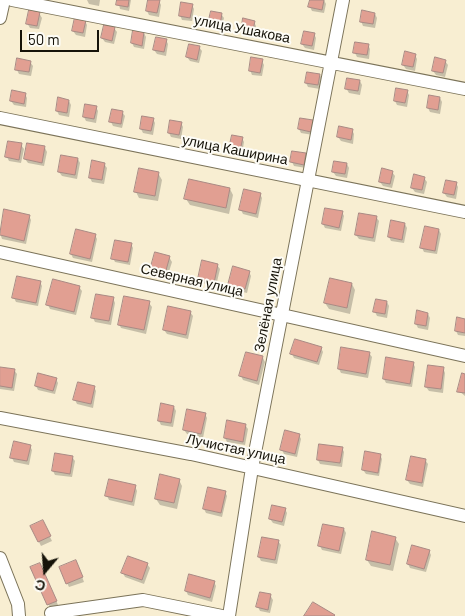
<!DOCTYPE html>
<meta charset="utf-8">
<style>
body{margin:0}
#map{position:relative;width:465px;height:616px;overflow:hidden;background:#f8eed2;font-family:Barlow,sans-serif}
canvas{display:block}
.north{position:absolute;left:20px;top:546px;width:50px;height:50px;-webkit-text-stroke:4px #fdfcf6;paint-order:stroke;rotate:198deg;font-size:14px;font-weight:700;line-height:20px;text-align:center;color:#161309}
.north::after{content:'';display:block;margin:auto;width:18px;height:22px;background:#161309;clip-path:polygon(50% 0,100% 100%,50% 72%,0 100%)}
.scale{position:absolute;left:20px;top:30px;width:79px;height:22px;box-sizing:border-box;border:2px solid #161309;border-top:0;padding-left:6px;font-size:15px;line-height:18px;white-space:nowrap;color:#161309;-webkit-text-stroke:4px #fdfcf6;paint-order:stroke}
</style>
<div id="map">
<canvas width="465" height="616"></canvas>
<div class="north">С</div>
<div class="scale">50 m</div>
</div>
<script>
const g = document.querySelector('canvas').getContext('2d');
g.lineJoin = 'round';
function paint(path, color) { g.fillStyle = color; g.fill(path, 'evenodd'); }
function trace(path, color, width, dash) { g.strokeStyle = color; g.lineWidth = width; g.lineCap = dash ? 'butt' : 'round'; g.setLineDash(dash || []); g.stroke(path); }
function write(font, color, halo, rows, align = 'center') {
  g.font = font + ' Barlow,sans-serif'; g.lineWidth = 4; g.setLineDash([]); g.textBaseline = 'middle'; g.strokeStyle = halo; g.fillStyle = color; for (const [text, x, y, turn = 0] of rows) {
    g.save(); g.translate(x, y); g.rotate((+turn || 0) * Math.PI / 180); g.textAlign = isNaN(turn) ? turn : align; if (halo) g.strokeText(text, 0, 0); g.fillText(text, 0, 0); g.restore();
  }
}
const shadow = new Path2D(`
 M87,0H100L99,6L89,4Z
 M118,0H131L129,11L120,9Z
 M149,0L159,1L161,5L159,17L149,15L147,11Z
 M311,0H324L326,4L324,13L312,11L310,7Z
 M192,5L194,9L192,21L182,20L180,15Z
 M39,13L42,18L39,29L30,28L27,23Z
 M221,14L224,18L221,30L212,28L210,24Z
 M375,14L377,18L375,28L363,26L361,21Z
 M85,21L87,25L85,37L76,35L73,31Z
 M254,22L256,26L254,38L244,36L242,32Z
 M114,28L117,32L114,44L105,42L102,38Z
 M144,33L146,37L144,49L134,47L132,43Z
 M314,34L316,38L314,50L305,48L302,44Z
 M166,40L168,44L166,56L157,54L154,50Z
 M368,45L370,49L369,59L357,57L355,53Z
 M199,47L202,51L199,63L190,61L187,57Z
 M415,55L417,59L415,71L406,69L403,65Z
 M262,61L264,65L262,76L252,75L250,70Z
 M445,61L448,65L445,77L436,75L433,71Z
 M30,62L33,66L31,76L19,74L17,70Z
 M320,75L322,79L320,89L308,87L306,83Z
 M360,81L362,85L360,95L349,93L346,88Z
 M407,91L409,95L407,107L397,105L395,101Z
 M25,94L27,98L26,107L14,105L11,101Z
 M440,98L442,102L440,114L430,112L428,108Z
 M69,101L71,105L69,117L59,115L57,111Z
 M96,107L98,111L96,123L86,121L84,117Z
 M122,112L125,116L122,128L113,126L111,122Z
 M153,119L155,123L153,135L143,133L141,129Z
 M312,122L315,126L313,135L301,133L299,129Z
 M181,123L183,127L181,139L171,137L169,133Z
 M352,130L354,134L353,144L341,141L338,137Z
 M242,138L244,142L242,154L233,152L230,148Z
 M21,145L24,149L21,163L9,161L7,157Z
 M45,148L47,152L44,166L28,163L25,159Z
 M305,155L307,159L306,168L294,166L292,162Z
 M78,159L80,163L77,179L62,176L59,172Z
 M104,164L107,168L104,184L92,182L90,178Z
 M347,164L349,168L347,178L336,176L333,172Z
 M392,172L395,176L392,188L383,186L380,182Z
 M158,173L162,180L158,201L139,198L136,192Z
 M424,178L427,182L424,194L415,192L412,188Z
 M456,183L458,187L456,199L447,197L444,193Z
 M230,189L233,195L229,214L190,205L186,199Z
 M260,194L262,198L258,218L243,214L241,210Z
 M5,211L29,216L31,220L26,244L2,239L0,233Z
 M342,212L344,216L341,231L325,228L323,224Z
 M376,217L379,221L375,242L359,239L356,235Z
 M405,224L407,228L404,243L391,241L389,237Z
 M439,230L441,234L437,254L424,252L422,248Z
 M95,235L97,239L92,262L73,258L71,254Z
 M131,244L133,248L130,265L115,262L113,258Z
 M169,257L172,262L167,278L154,274L152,270Z
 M217,265L220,269L216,286L202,283L199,279Z
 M249,272L251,276L247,293L232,289L229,285Z
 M40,282L42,286L38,306L16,302L14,298Z
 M352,284L355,290L350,314L329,309L325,303Z
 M79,287L82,291L76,315L50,309L48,305Z
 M113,298L115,303L111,325L95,322L93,318Z
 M387,302L389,306L387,318L377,316L375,312Z
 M149,303L152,307L146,334L121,328L119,324Z
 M190,312L193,316L188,339L167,334L164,330Z
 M428,314L430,318L428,330L418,328L416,324Z
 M465,320V336L458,335L456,331Z
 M321,348L323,352L319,365L294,358L292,354Z
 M369,353L372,357L368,378L341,373L339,369Z
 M263,358L265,362L259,385L243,380L241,376Z
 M413,363L415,367L412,387L386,383L384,379Z
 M0,368L14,370L17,374L14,391L0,389Z
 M443,368L445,373L443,393L429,391L426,387Z
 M465,375V396L459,391Z
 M56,379L58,383L55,394L38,390L36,386Z
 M94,387L96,391L93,408L77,404L75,400Z
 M174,407L176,411L173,427L161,425L159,421Z
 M205,414L207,418L203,438L187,434L184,430Z
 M245,425L248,429L245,445L227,442L225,438Z
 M299,435L301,439L297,457L284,454L282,450Z
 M30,446L32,450L29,465L14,462L12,458Z
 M342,448L344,452L342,467L320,464L318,460Z
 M380,455L382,459L379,476L366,474L363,470Z
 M72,457L75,461L72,477L55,475L53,471Z
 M425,460L428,464L423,487L410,484L407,480Z
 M179,480L182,486L177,509L160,505L156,499Z
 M135,486L137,491L134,506L109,500L107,496Z
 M225,492L227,496L222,517L206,513L204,509Z
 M285,509L287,513L284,526L273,523L270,519Z
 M44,525L52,541L41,546L31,526Z
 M344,529L346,533L341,554L322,550L320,546Z
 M395,538L399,544L393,571L371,566L367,560Z
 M278,541L281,545L277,564L261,561L259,557Z
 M429,551L431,555L426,572L410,568L408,564Z
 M147,564L150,568L144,584L125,577L123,573Z
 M78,566L84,582L69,587L67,583Z
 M42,569L58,605L51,608L48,604Z
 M214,582L216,586L212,602L188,595L186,591Z
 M270,595L273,600L270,613L260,611L258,607Z`);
const building = new Path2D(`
 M117,0H129L128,7L116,5Z
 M148,0H160L157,13L146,11Z
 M310,0H324L322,10L308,7Z
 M181,2L193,4L190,18L179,16Z
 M29,10L40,12L37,26L26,24Z
 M362,10L375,13L373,24L360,22Z
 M211,11L222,13L220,26L208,24Z
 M75,17L86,20L83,33L72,31Z
 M243,18L255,21L252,34L241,32Z
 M104,25L115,27L112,41L101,38Z
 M133,30L144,32L142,46L131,43Z
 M304,31L315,33L312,46L301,44Z
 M156,37L167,39L164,52L153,50Z
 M355,42L369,44L367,55L353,53Z
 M189,44L200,46L197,60L186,57Z
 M405,51L416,54L413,67L402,65Z
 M251,57L263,59L260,73L249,71Z
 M435,57L446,60L443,73L432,71Z
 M17,58L31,61L29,72L15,70Z
 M307,72L320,74L318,85L305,83Z
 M347,78L360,80L358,91L345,89Z
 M396,88L408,90L405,103L394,101Z
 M12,90L26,93L24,104L10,101Z
 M429,95L440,97L438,110L427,108Z
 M58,97L69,100L67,113L56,111Z
 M85,104L97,106L94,119L83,117Z
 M112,109L123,111L121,124L109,122Z
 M142,116L154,118L151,131L140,129Z
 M300,118L313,120L311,132L298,129Z
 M170,120L182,122L179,135L168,133Z
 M339,126L353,129L351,140L337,137Z
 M232,135L243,137L240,151L229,149Z
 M8,141L22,143L19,160L5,157Z
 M27,143L45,146L42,163L24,159Z
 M292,151L306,153L304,165L290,162Z
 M61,155L78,158L75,175L58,172Z
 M92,160L105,163L102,180L89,178Z
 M334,161L347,163L345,174L332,172Z
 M139,168L159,172L155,196L134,192Z
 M382,168L393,171L390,184L379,182Z
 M414,174L425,177L422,190L411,188Z
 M189,179L230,188L226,208L184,199Z
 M446,180L457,182L454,195L443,193Z
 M244,189L261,193L256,214L239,210Z
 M325,208L343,211L339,228L322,224Z
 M4,209L30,215L24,241L0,235Z
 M359,213L377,216L373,238L355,235Z
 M391,220L405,223L402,240L388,237Z
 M425,226L439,229L435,251L420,248Z
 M76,229L96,234L90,259L70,254Z
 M115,240L132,243L128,262L111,259Z
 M155,252L170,256L165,274L150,270Z
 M202,260L218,264L214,283L198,279Z
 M233,266L250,271L245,289L228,285Z
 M17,276L41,281L36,303L12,298Z
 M330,278L352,283L347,308L324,303Z
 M53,279L80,286L74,312L46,305Z
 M96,294L114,297L109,321L91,318Z
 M124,296L150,301L144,330L118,325Z
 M376,299L387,301L385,314L373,312Z
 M168,306L191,311L186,335L163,330Z
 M417,310L428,313L426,326L415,324Z
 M457,317L465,319V333L455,331Z
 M295,339L322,347L317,362L290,354Z
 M341,347L370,352L366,374L338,369Z
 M246,352L263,356L257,381L239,376Z
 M386,357L414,362L410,384L383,379Z
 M428,365L444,367L441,389L425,387Z
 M0,367L15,369L12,388L0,386Z
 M38,373L57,378L53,391L35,386Z
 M462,373L465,374V393L457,392Z
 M78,382L95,386L91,404L73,400Z
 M161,403L174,406L171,423L158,421Z
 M187,409L206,413L201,434L183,430Z
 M227,420L246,424L243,442L224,438Z
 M285,430L300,434L295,454L280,450Z
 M14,441L31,445L27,461L10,458Z
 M319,444L343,447L340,463L317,460Z
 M365,451L381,454L378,473L362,470Z
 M55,453L73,456L70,474L52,471Z
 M411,456L426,459L422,483L406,480Z
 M160,474L180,479L174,503L155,499Z
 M109,479L136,485L132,502L105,496Z
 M208,487L226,491L221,513L203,509Z
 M272,505L286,508L282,522L269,519Z
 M43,520L51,536L38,542L30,526Z
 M323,524L344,528L339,551L318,546Z
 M372,531L396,537L390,565L366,560Z
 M262,537L279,540L275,560L258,557Z
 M412,545L430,550L424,569L407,564Z
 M128,556L148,563L142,580L121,573Z
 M76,560L83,577L66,584L59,567Z
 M40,563L57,601L47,605L30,567Z
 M189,574L215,581L210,598L185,591Z
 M260,592L271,594L268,610L256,607Z
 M313,602L335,615L334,616H304Z`);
const street = new Path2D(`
 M12,0L465,89
 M0,18L4,0
 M0,118L465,212
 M0,252L465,356
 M0,418L191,454L465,516
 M0,558L18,604L19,616
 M51,613L143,600L222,616
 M229,616L252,468L343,0`);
const streetNames = [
 ["улица Ушакова",242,29,11],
 ["улица Каширина",235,150,11],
 ["Северная улица",192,280,13],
 ["Зелёная улица",268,305,-79],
 ["Лучистая улица",236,449,12]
];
paint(shadow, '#0003');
paint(building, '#e19f92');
trace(building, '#a98a84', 1);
trace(street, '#7b7359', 14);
trace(street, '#fff', 12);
write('14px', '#161309', '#fdfcf6', streetNames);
</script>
